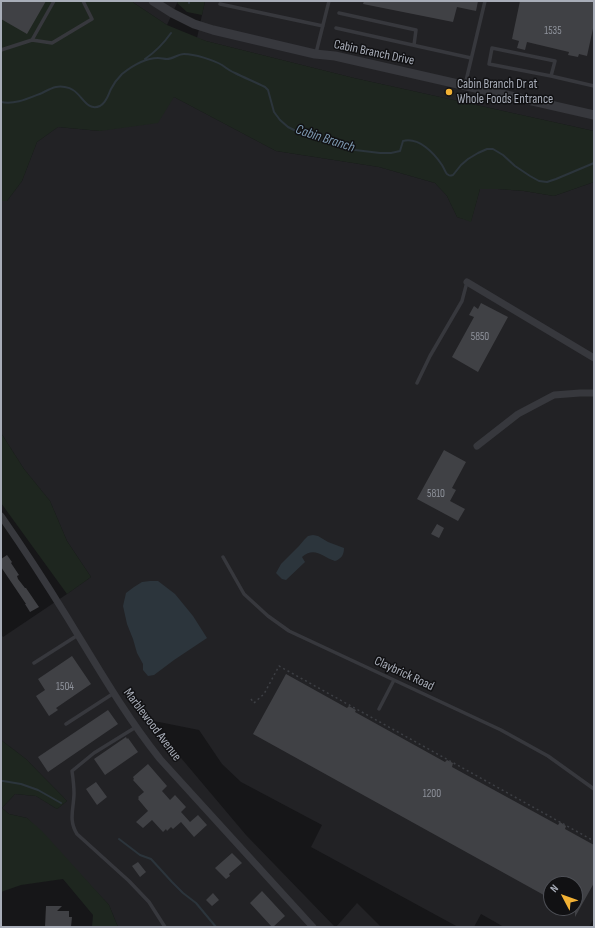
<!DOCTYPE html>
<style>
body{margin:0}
#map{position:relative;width:595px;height:928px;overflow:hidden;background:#161618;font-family:"Sofia Sans Condensed",sans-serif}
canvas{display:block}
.frame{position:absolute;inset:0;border:2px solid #a8adb8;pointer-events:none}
.north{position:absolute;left:543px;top:876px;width:40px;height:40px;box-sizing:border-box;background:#111113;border:1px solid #4d4f55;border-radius:50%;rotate:311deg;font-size:11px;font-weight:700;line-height:16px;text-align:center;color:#a8adb8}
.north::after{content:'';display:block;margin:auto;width:14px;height:18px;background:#f2b134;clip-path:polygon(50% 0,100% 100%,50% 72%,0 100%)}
</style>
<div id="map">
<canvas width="595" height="928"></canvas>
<div class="frame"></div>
<div class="north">N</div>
</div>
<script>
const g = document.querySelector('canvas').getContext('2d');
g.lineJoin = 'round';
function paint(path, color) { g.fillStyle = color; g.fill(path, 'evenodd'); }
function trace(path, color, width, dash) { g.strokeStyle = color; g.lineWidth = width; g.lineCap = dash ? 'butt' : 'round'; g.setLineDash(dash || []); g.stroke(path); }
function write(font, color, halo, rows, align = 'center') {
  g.font = font + ' "Sofia Sans Condensed",sans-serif'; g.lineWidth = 3; g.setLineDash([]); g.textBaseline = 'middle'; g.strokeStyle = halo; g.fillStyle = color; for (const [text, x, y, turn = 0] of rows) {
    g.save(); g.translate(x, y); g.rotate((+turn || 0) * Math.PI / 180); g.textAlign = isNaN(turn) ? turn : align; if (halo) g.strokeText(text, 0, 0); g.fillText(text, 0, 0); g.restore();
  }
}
const built = new Path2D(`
 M132,1H178L167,25L134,3Z
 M205,1H594V131L354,78L206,41L197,38Z
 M174,97L276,151L379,167L435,183L447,196L457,217L471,221L480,189H498L524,191L554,196L594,182V918L589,927H504L481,914L474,927H458L311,847L322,825L241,782L222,764L199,730L149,720L246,835L335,927H118L109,905L27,818L9,814L2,808L15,794L36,796L57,809L67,801L26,759L1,740V634L3,637L67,594L91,577L67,541L50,501L24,469L1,433V201H7L22,181L37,142L58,127L100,131ZM551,884H575V908H551Z
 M357,903L381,927H336Z`);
const green = new Path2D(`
 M1,1H132L134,3L167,25L206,41L354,78L594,131V182L554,196L524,191L498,189H480L471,222L457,217L447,196L435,183L379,167L276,151L174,97L158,123L100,131L58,127L37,142L22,181L7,201H1Z
 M178,1H205L202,15L187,12L177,3Z
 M1,433L24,469L50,501L67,541L91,577L67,594L1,503Z
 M1,740L26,759L67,801L57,809L36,796L15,794L2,808L9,814L27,818L42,831L109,905L118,927H92L93,915L63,879L21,885L1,892Z`);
const water = new Path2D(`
 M313,535L318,536L328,542L344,548C344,555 341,559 335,561C322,557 315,546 302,557L305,562L286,580L282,579L276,573L281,564L299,546L304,540L308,536Z
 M150,581H158L175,594L193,616L207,638L174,660L154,675L148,676L143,670V664L137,653L133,639L127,624L123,606L126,593L134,587L142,582Z`);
const stream = new Path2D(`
 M189,3V1
 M145,59C155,52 164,43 171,33
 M1,102C15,105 29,98 42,93C46,91 51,88 56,87C61,86 69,87 73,90C82,95 87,112 100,106C107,102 108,95 111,89C114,83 118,78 122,74C132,66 144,58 158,58C161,58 164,59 167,59C173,59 178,54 184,54C195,54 213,60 222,65C226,68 230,71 235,73C245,78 255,82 265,87L268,90L274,112L280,120L288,127L296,131L316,139L355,150L380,153H391L400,151L403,141C419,137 434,153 442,165C444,168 445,172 447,174C450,176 449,176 453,175L461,165L468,159L478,153L487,149H493L503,155L515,166L530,176L539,181L547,182L556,179L594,163
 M1,781H3L21,784L38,790L61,803
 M119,839L140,855L151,859L172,882L183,893L196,903L216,927`);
const building = new Path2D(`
 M1,1H46L27,34L1,19Z
 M364,1H478L476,11L457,7L453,22L363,4Z
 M520,1H594V24L587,56L579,54L578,57L568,55L569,52L527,42L525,50L517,48L519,41L512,39Z
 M481,303L508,317L478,372L452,357L474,317L469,315L474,306L478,309Z
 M444,450L466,462L452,488L456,490L450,501L465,509L458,521L417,499Z
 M437,524L444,528L439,538L431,534Z
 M7,555L12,562L11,563L19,575L17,576L18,579L25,588H26L39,607L30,612L25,604H26L1,567V559Z
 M72,656L91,684L56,708L58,710L49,716L36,696L45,690L38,679Z
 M286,674L347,708L349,706L356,710L355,712L445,762L447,760L453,763L452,767L558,825L560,822L566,826L565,829L594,845V883L575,917V884H551V899L253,734Z
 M108,710L118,724L48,772L38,757Z
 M126,737L127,739L128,738L138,752L105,775L94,759Z
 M148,764L167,786L162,791L170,800L175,795L186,807L181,812L190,822L198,815L207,825L194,837L181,822L173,829L171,827L167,831L166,829L163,832L152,820L143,828L136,822L148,811L138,799L139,798L138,797L144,792L133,780L134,779L133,777Z
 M96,782L107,797L97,805L86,789Z
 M232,853L242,863L229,874L230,876L226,879L215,868Z
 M138,862L146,872L140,877L132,866Z
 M262,891L285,916L273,927H272L250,903Z
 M213,893L219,900L212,906L206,900Z
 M46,906H62L57,911H69V917H72L71,927H45Z`);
const path = new Path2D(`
 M251,699L254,703L264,694L279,666L594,841`);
const service = new Path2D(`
 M220,4L323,26
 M339,13L416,30L414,45
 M336,28L471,58
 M32,40L52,43L92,19L83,1
 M1,50L32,40L54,1
 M316,53L329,1
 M551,76L555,61L492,48L489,64L551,76L594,86
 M465,85L485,1
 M417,383L430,356L462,301L467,282
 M223,557L244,594L268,616L289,631L501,730L548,756L594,789
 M34,663L78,635
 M379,709L394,680
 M66,724L114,693
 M136,727L94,753L72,771C73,778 74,786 74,793C74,808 68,820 77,834L129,881L149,902L165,927`);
const minor = new Path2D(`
 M467,282L594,358
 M477,446L518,414L554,395L580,393H594
 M1,516C24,549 46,583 67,617C97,666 125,715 160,759L313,927`);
const tertiary = new Path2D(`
 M153,1L172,13L194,24L213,30L315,54L335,56L594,115`);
const markers = [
 [449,92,4,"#f2b134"]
];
const numberNames = [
 ["1535",553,31],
 ["5850",480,337],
 ["5810",436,494],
 ["1504",65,687],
 ["1200",432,794]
];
const streetNames = [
 ["Cabin Branch Drive",374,53,12],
 ["Claybrick Road",404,674,25],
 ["Marblewood Avenue",152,725,53]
];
const poiNames = [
 ["Cabin Branch Dr at",457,85],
 ["Whole Foods Entrance",457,100]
];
const waterNames = [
 ["Cabin Branch",325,139,18]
];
paint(built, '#222225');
paint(green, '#1e261f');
paint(water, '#2c353c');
trace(stream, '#2c353c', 2);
paint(building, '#404145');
trace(path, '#3d3f44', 1.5, [2, 3]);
trace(service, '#37383d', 3.5);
trace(minor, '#37383d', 7);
trace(tertiary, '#37383d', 9);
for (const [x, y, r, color] of markers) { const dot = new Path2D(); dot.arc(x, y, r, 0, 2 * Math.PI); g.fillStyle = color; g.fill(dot); trace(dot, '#111113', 1.5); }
write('11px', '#8e929b', null, numberNames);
write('13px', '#a8adb8', '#111113', streetNames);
write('13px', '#a8adb8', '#111113', poiNames, 'left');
write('italic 14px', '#7f9bb3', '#111113', waterNames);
</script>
